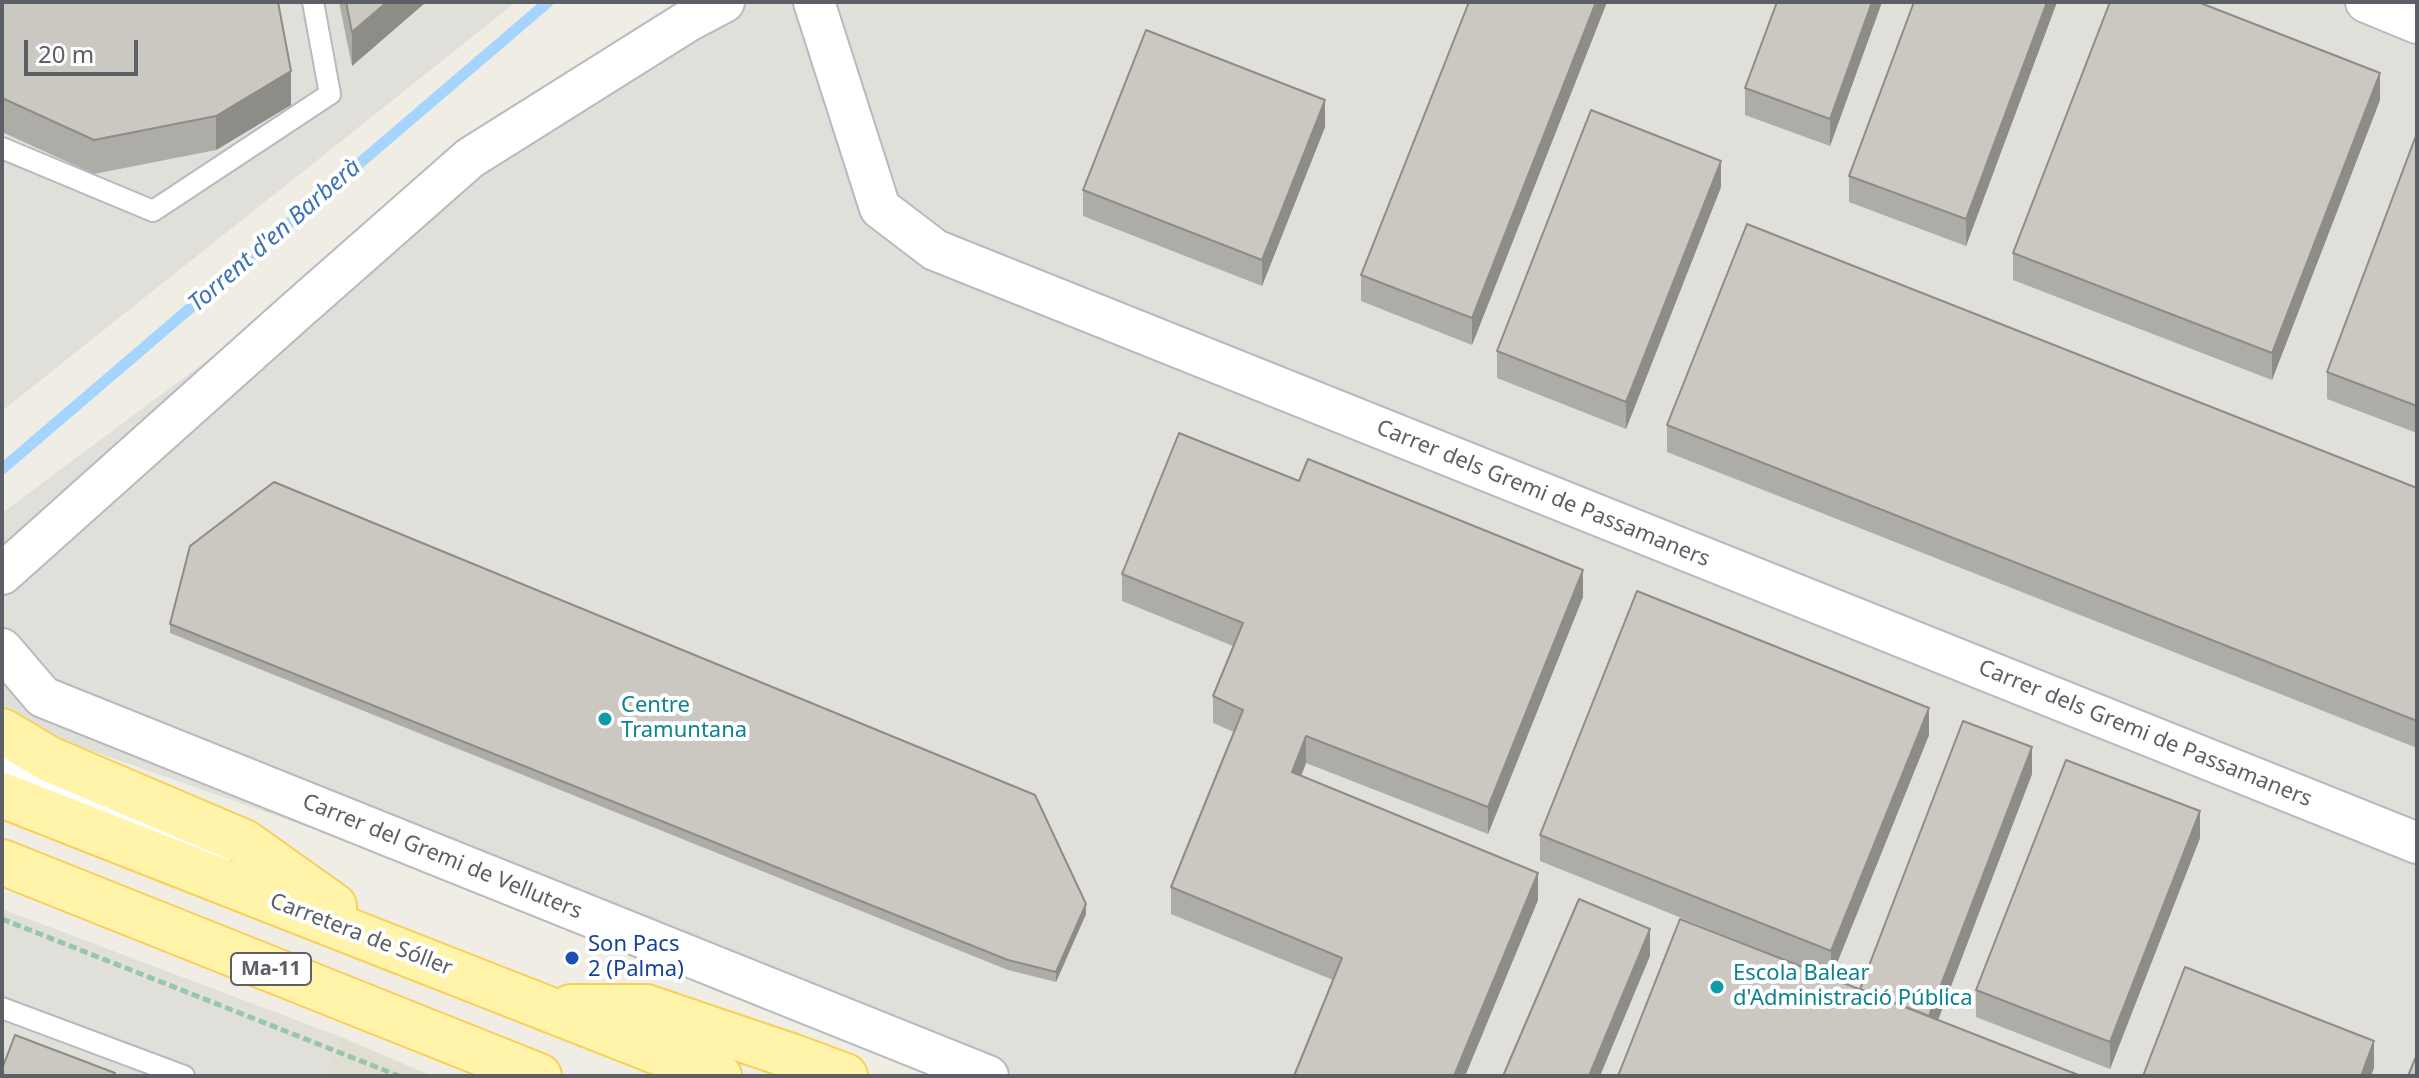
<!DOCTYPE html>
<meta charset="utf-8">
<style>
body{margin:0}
#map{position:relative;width:2419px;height:1078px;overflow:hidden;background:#efede4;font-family:"Noto Sans",sans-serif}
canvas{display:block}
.frame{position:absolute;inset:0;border:4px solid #5c6066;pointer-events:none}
.scale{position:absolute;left:24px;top:40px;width:114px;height:36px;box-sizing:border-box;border:4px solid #5c6066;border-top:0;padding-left:10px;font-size:24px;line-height:28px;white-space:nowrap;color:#5c6066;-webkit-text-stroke:6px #fff;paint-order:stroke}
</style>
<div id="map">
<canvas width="2419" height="1078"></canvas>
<div class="frame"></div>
<div class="scale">20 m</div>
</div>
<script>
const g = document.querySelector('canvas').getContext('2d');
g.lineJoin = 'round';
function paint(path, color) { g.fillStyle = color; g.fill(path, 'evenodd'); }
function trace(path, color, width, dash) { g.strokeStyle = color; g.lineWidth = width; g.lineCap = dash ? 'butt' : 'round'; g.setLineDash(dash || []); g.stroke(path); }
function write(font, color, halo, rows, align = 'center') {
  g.font = font + ' "Noto Sans",sans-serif'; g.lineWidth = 8; g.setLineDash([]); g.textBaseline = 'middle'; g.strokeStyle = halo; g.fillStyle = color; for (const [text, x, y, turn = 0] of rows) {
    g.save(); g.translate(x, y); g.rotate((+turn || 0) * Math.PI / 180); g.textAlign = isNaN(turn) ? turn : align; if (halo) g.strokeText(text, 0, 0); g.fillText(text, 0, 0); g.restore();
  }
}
const industrial = new Path2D(`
 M2,2H516L2,411Z
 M689,2H2417V1076H1014L2,719V513Z
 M2,909L341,1037L325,1076H2Z`);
const education = new Path2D(`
 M341,1037L432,1076H325Z`);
const stream = new Path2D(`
 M2,469L548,2`);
const path = new Path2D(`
 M2,919L399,1076`);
const lane = new Path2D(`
 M2,148L153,211L330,94L313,2
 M2,1008L184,1076`);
const street = new Path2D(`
 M814,2L880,208L935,250L2417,843
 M2366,2L2417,23
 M2,574L295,312L470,158L688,21L724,2
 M2,649L43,697L988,1076`);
const secondary = new Path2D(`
 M2,767L210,850`);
const primary = new Path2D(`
 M2,731L49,759L244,842L334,906
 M2,795L719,1076
 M2,862L539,1076
 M571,1007H646L791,1056L845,1076`);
const wall = new Path2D(`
 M2,2L291,105L216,150L94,174L2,132Z
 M339,2H426L352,66Z
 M1607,2L1472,345L1361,301V275Z
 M1777,2H1882L1830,146L1745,115V88Z
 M2057,2L1966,246L1849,202V176Z
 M2380,100L2272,380L2013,280V253Z
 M1325,127L1262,286L1083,216V190Z
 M2417,133V433L2327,399V372Z
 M1721,187L1626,429L1497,378V351Z
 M1667,425L2417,488V748L1667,452Z
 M1122,574L1583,597L1488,834L1306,763L1301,776L1538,900L1465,1076H1294L1333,980L1171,914V887L1234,732L1213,723V696L1233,646L1122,601Z
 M1637,591L1929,708V735L1831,978L1860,989L1963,721L2032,747V774L1938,1020L2081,1076H1618L1680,919L1801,966L1540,861V835Z
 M170,624L1086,914L1056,982L1008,970L170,633Z
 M2200,838L2110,1069L1976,1017V990Z`);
const shadedWall = new Path2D(`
 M387,2H426L352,66V32Z
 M1596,2H1607L1472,345V318Z
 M1872,2H1882L1830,146V119Z
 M2047,2H2057L1966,246V219Z
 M291,71V105L216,150V116Z
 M2380,73V100L2272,380V353Z
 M1325,100V127L1262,286V260Z
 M1721,161V187L1626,429V402Z
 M1583,570V597L1488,834V807Z
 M1929,708V735L1831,978V951Z
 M1306,736V763L1292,799V772Z
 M2032,747V774L1927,1049V1022Z
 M2200,811V838L2110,1069V1042Z
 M1538,873V900L1465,1076H1454Z
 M1086,904V914L1056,982V972Z
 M1650,929V956L1600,1076H1589Z
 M2374,1041V1068L2371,1076H2361Z`);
const building = new Path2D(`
 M2,2H278L291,71L216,116L94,140L2,98Z
 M346,2H387L352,32Z
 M1469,2H1596L1472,318L1361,275Z
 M1777,2H1872L1830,119L1745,88Z
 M1914,2H2047L1966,219L1849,176Z
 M2110,2H2198L2380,73L2272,353L2013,253Z
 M1146,30L1325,100L1262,260L1083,190Z
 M1591,110L1721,161L1626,402L1497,351Z
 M2417,133V406L2327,372Z
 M1747,224L2417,488V721L1667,425Z
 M1179,433L1299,481L1308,459L1583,570L1488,807L1306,736L1292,772L1538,873L1454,1076H1294L1342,958L1171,887L1243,710L1213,696L1243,623L1122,574Z
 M274,482L1035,795L1086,904L1056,972L1008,960L170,624L190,546Z
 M1637,591L1929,708L1831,951L1540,835Z
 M1963,721L2032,747L1929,1016L1860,989Z
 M2066,760L2200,811L2110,1042L1976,990Z
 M1579,899L1650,929L1589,1076H1503Z
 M1680,919L2081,1076H1618Z
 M2185,967L2374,1041L2361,1076H2143Z
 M15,1035L115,1073L114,1076H2V1069Z
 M2417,1054V1076H2408Z`);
const markers = [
 [605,719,8,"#0f9aa8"],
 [572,958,8,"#1a4fb4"],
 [1717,987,8,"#0f9aa8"]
];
const shields = [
 [271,969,80]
];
const shieldNames = [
 ["Ma-11",271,969]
];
const streetNames = [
 ["Carrer dels Gremi de Passamaners",1543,494,22],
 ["Carrer dels Gremi de Passamaners",2145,734,22],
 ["Carrer del Gremi de Velluters",442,857,22],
 ["Carretera de Sóller",361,935,21]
];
const cultureNames = [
 ["Centre",621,706],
 ["Tramuntana",621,731],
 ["Escola Balear",1733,974],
 ["d'Administració Pública",1733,999]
];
const transitNames = [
 ["Son Pacs",588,945],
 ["2 (Palma)",588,970]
];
const waterNames = [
 ["Torrent d'en Barberà",275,236,-41]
];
paint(industrial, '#e0dfd9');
paint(education, '#e0ddd3');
trace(stream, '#a5d4ff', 11);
trace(lane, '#b7babf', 24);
trace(street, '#b7babf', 44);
trace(secondary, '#b8bbc1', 48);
trace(primary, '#f8d055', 48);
trace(path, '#97c7a7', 5, [8, 4]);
trace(lane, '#fff', 20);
trace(street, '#fff', 40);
trace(secondary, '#fff', 44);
trace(primary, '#fff4aa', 44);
paint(wall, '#aeaca6');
paint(shadedWall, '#8d8c87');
paint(building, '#cac8c1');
trace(building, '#8d8c87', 2);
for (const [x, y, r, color] of markers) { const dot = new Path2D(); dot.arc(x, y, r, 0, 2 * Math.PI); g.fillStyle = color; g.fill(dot); trace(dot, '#fff', 3); }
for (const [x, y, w] of shields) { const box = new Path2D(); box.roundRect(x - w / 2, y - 16, w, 32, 6); g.fillStyle = '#fff'; g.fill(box); trace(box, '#5c6066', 2); }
write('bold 20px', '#5c6066', null, shieldNames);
write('22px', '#5c6066', '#fff', streetNames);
write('22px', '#0d838f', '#fff', cultureNames, 'left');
write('22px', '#164399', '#fff', transitNames, 'left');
write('italic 24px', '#3c73b7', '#fff', waterNames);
</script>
